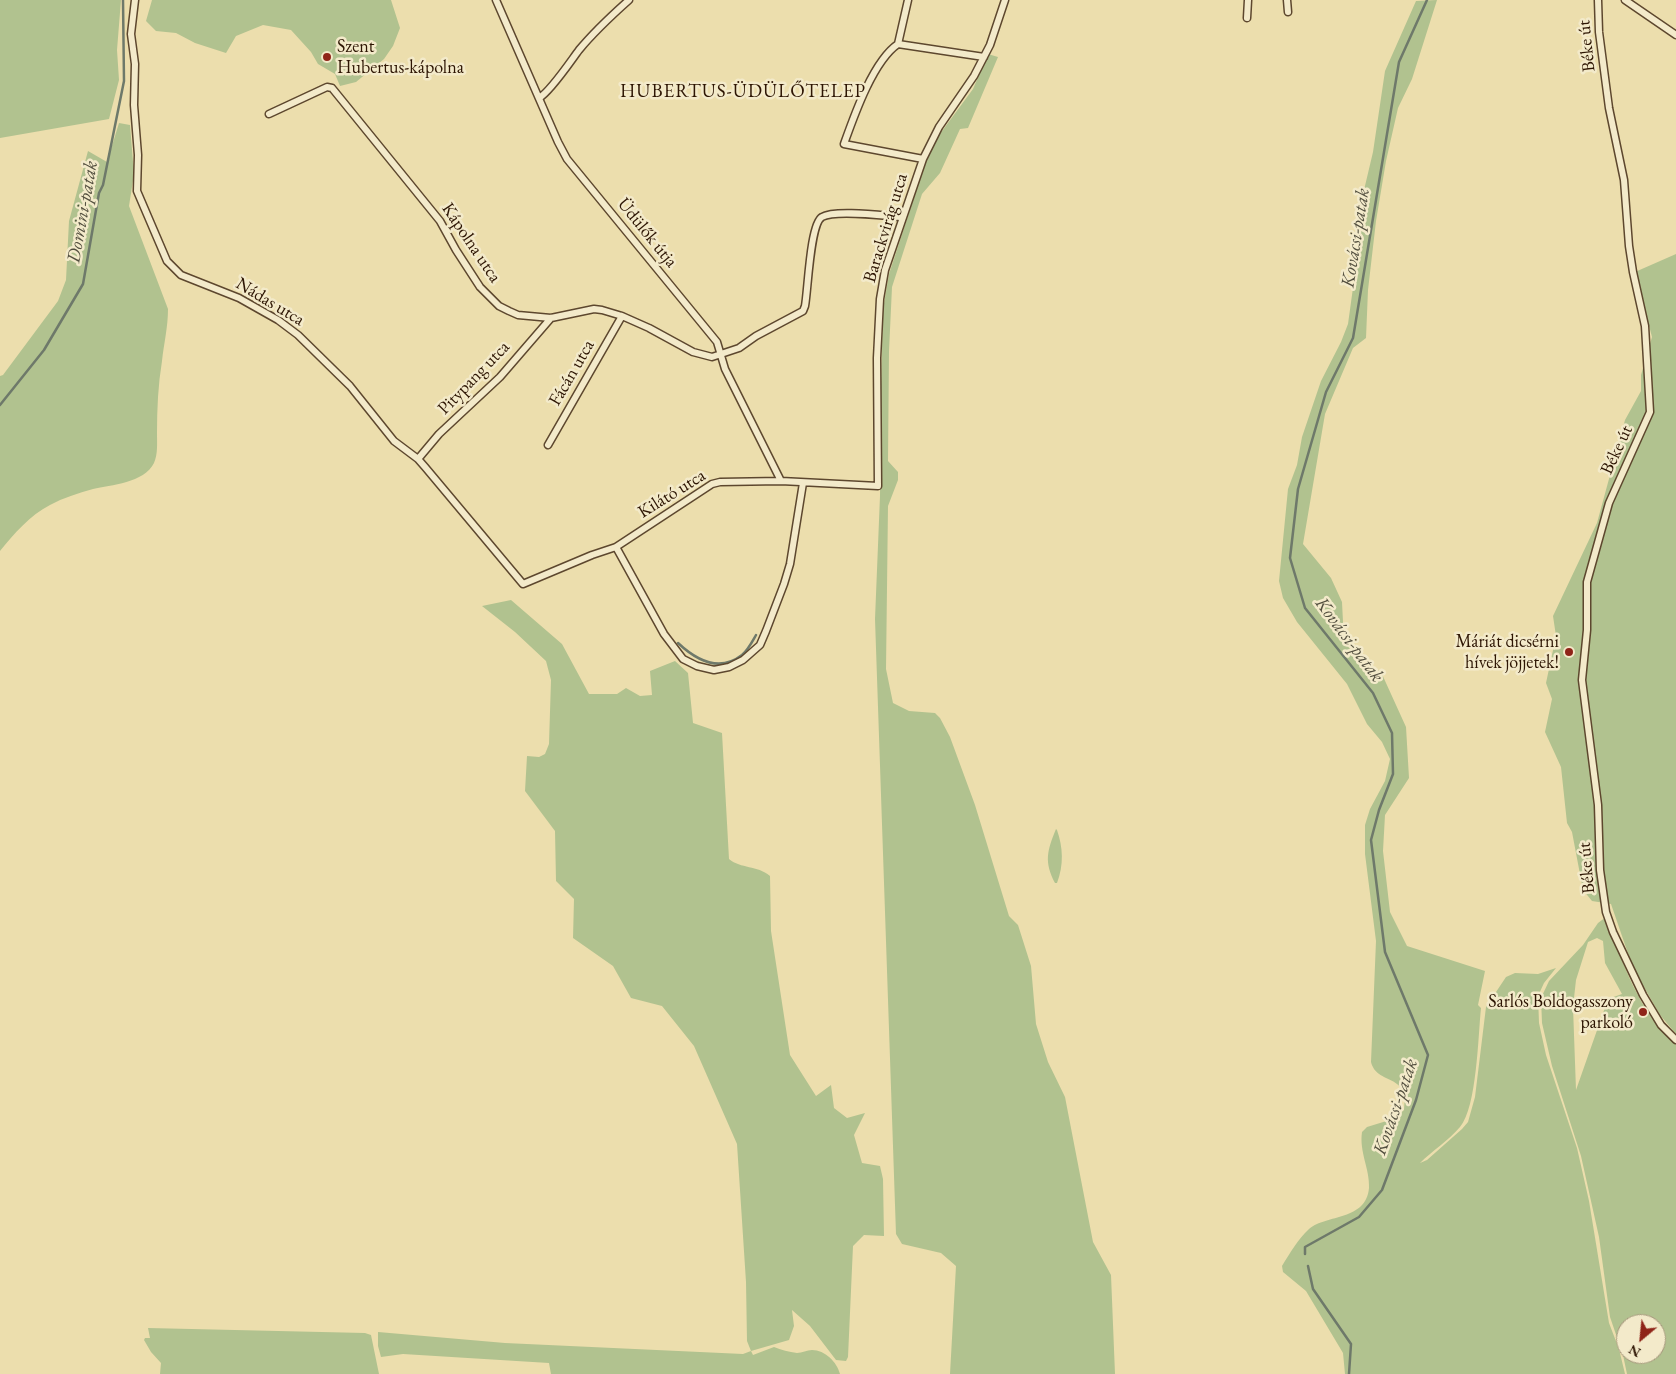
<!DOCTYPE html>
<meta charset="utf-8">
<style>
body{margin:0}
#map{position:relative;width:1676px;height:1374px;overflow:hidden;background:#ecdead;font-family:"EB Garamond",serif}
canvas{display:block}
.north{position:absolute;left:1616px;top:1314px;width:50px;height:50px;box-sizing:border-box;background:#f3eaca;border:1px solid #a4957a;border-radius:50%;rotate:208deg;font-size:14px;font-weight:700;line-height:20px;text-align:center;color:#2d1503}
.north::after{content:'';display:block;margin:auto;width:18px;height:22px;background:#8f2418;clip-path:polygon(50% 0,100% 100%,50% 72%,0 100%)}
</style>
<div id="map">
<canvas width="1676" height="1374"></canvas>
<div class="north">N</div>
</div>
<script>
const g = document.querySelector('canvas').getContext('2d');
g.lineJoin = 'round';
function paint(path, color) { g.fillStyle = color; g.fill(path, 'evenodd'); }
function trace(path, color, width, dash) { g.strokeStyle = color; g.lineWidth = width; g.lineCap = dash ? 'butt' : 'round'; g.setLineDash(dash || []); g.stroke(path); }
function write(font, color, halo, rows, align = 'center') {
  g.font = font + ' "EB Garamond",serif'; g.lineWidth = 5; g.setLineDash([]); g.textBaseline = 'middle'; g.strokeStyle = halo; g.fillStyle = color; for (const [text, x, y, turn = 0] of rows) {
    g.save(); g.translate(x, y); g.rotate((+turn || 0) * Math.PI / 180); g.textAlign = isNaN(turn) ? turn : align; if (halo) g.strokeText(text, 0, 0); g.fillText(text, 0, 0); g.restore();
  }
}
const green = new Path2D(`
 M0,0H121L117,50L119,80L109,119L88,151L107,162L119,123L130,125L134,174L129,206L168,309C168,327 164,343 162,361C158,385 157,409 157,433C157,443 158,454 154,463C144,483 111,485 93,489C78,493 63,498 50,505C30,515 14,534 0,551V376L3,375L58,301L66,280L69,221L88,151L109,119L0,138Z
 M152,0H391L400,28L393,46L384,59L356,82L340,86L335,74L318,64L311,52L291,30L263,25L236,36L226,53L195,43L176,33L156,31L146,21Z
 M1437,0L1412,79L1398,108L1386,161L1376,221L1368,290L1366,338L1353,348L1325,414L1303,544L1331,578L1342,602L1344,642L1358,658L1381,672L1406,727L1409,778L1385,815L1383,851L1390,912L1407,946L1485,971L1478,1005L1481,1008C1478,1036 1477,1107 1460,1127C1449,1140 1432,1151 1420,1163L1427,1160L1462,1129L1468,1122L1475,1097L1486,1007L1506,977L1515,973L1538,974L1556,968L1544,983L1538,996L1539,1023L1546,1055L1577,1148L1589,1201L1609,1323L1619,1349L1625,1374H1345L1343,1353L1306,1291L1283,1272L1282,1266C1290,1253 1298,1239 1309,1229C1327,1214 1366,1221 1369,1188C1370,1169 1359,1152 1362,1132L1367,1127L1393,1119L1404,1110C1410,1072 1377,1086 1371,1062L1376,941L1365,854V825L1370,809L1385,781L1390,759L1382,742L1367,724L1347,684L1297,622L1283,598L1279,581L1288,489L1297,465L1302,437L1321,381L1341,342L1348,324L1356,266L1360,207L1373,152L1385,71L1416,1Z
 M988,54L998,57L968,128L960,129L940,173L922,194L892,287L889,351L888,461L898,472V480L888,506L886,669L893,703L909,711L935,713L940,718L950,737L975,805L1009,916L1018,925L1031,966L1036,1024L1048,1062L1065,1097L1093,1242L1111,1275L1115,1374H950L956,1266L941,1253L902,1244L896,1234L875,619L880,496L881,385L883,309L889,274L931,146L973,89Z
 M1676,254V1034L1660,1015L1633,968L1611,904L1592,901L1583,890L1572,832L1567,823L1561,767L1545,732L1552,699L1546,683L1556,636L1553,616L1597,523L1625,420L1641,391V375L1652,337L1635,272Z
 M511,600L562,644L589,694H617L626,688L640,696L652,695L650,671L675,661L688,673L693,723L722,733L729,859C741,869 757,865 770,876L771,931L790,1055L816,1096L831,1085L834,1108L847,1118L865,1113L854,1135L862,1163L880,1166L883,1179L884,1236L864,1235L853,1246L848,1357L846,1361L836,1360L810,1326L792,1310L794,1326L789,1340L751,1351L753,1355L774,1347C781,1350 789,1352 797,1353C802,1353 807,1350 812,1350C825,1350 837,1362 840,1374H551L549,1363L403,1354L381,1357L378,1346V1332L505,1343L743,1354L751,1351L747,1341L746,1282L737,1144L694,1046L662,1006L631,998L613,966L573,938L574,899L556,881L555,831L525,791L527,756L539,757L545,754L549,744L551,680L546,661L515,632L482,606Z
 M1056,829L1057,830C1063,847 1064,865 1057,883H1055C1044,862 1047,851 1056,829Z
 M1606,917C1622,961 1639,1014 1676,1044V1374H1627L1623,1355L1610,1317L1599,1237L1581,1156L1552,1066L1542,1023L1541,998L1549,981L1583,945L1598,923ZM1597,938L1603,941L1605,963L1622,994L1608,999L1576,1090L1573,1007L1576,980L1588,942ZM1626,1324H1656V1354H1626Z
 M148,1328L365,1333L371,1335L379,1374H160L161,1363L151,1352L144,1340L145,1338H150Z`);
const stream = new Path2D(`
 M0,405L44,350L83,284L99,193L103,185L124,81L123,0
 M678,643C695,659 719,673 742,655C748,650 752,642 756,635
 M1305,1254V1247L1359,1217L1382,1190L1416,1100L1428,1055L1385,952L1371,840L1379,810L1393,774L1392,733L1373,693L1305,608L1290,558L1298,489L1326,392L1353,338L1399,62L1427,0
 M1308,1266L1313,1289L1351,1344L1349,1374`);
const minor = new Path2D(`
 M135,0L131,34L135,64L134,105L138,155L137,191L167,261L181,275L239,298L278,320L298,335L350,386L394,441L418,459L425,467L523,584L592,555L616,547L712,484L720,482L781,481L878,486L877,358L880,299L885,270L923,159L939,127L974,76L990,45L1005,0
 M496,0L558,142L567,159L717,342L725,369L781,481
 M908,0L898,44C873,61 854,116 844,144L923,159
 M1287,0L1288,12
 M1598,0L1599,32L1609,108L1624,180L1629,246L1633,272L1645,326L1650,412L1609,503L1587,582V630L1582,680L1598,805L1600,870L1606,912L1613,932L1643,995L1661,1025L1676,1040
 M1625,0L1676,35
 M1247,18L1248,0
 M898,44L984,57
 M539,98C550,92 570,62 579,50C594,32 611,16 629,0
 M269,114L327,87L332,88L440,221L456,250L480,287L499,306L509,311L518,315L551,318L594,309L602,310L622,316L649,328L693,352L712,357L739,348L756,336L803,311L805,306C808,290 810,224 822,217C835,209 886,216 902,217
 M548,445L622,316
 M418,459L439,434L500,377L551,318
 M616,547L664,634L683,659L697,666L714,670L729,667L743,660L760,645L766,631L784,584L790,564L803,483`);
const markers = [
 [327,57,5,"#8f2418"],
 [1569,652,5,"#8f2418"],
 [1643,1012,5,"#8f2418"]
];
const streetNames = [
 ["Béke út",1587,46,-96],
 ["Barackvirág utca",886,228,-73],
 ["Üdülők útja",647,233,51],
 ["Kápolna utca",471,243,56],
 ["Nádas utca",270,302,31],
 ["Fácán utca",572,373,-60],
 ["Pitypang utca",474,378,-46],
 ["Béke út",1617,450,-65],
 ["Kilátó utca",672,494,-32],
 ["Béke út",1587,868,-95]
];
const poiNames = [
 ["Szent",337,47,"left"],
 ["Hubertus-kápolna",337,68,"left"],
 ["Máriát dicsérni",1559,642],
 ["hívek jöjjetek!",1559,663],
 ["Sarlós Boldogasszony",1633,1002],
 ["parkoló",1633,1023]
];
const neighbourhoodNames = [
 ["HUBERTUS-ÜDÜLŐTELEP",743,92]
];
const waterNames = [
 ["Domini-patak",83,212,-80],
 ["Kovácsi-patak",1356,238,-81],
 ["Kovácsi-patak",1349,640,53],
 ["Kovácsi-patak",1396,1107,-71]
];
paint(green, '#b1c28f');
trace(stream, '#6e796a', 2.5);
trace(minor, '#5d472e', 9);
trace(minor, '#f3eaca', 6);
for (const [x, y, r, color] of markers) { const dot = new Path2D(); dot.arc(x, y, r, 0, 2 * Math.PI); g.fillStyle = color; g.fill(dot); trace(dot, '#f3eaca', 2); }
write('18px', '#2d1503', '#f3eaca', streetNames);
write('18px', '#2d1503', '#f3eaca', poiNames, 'right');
g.letterSpacing = '1px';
write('19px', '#2d1503', '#f3eaca', neighbourhoodNames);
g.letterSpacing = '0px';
write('italic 19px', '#534f3f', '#f3eaca', waterNames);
</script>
